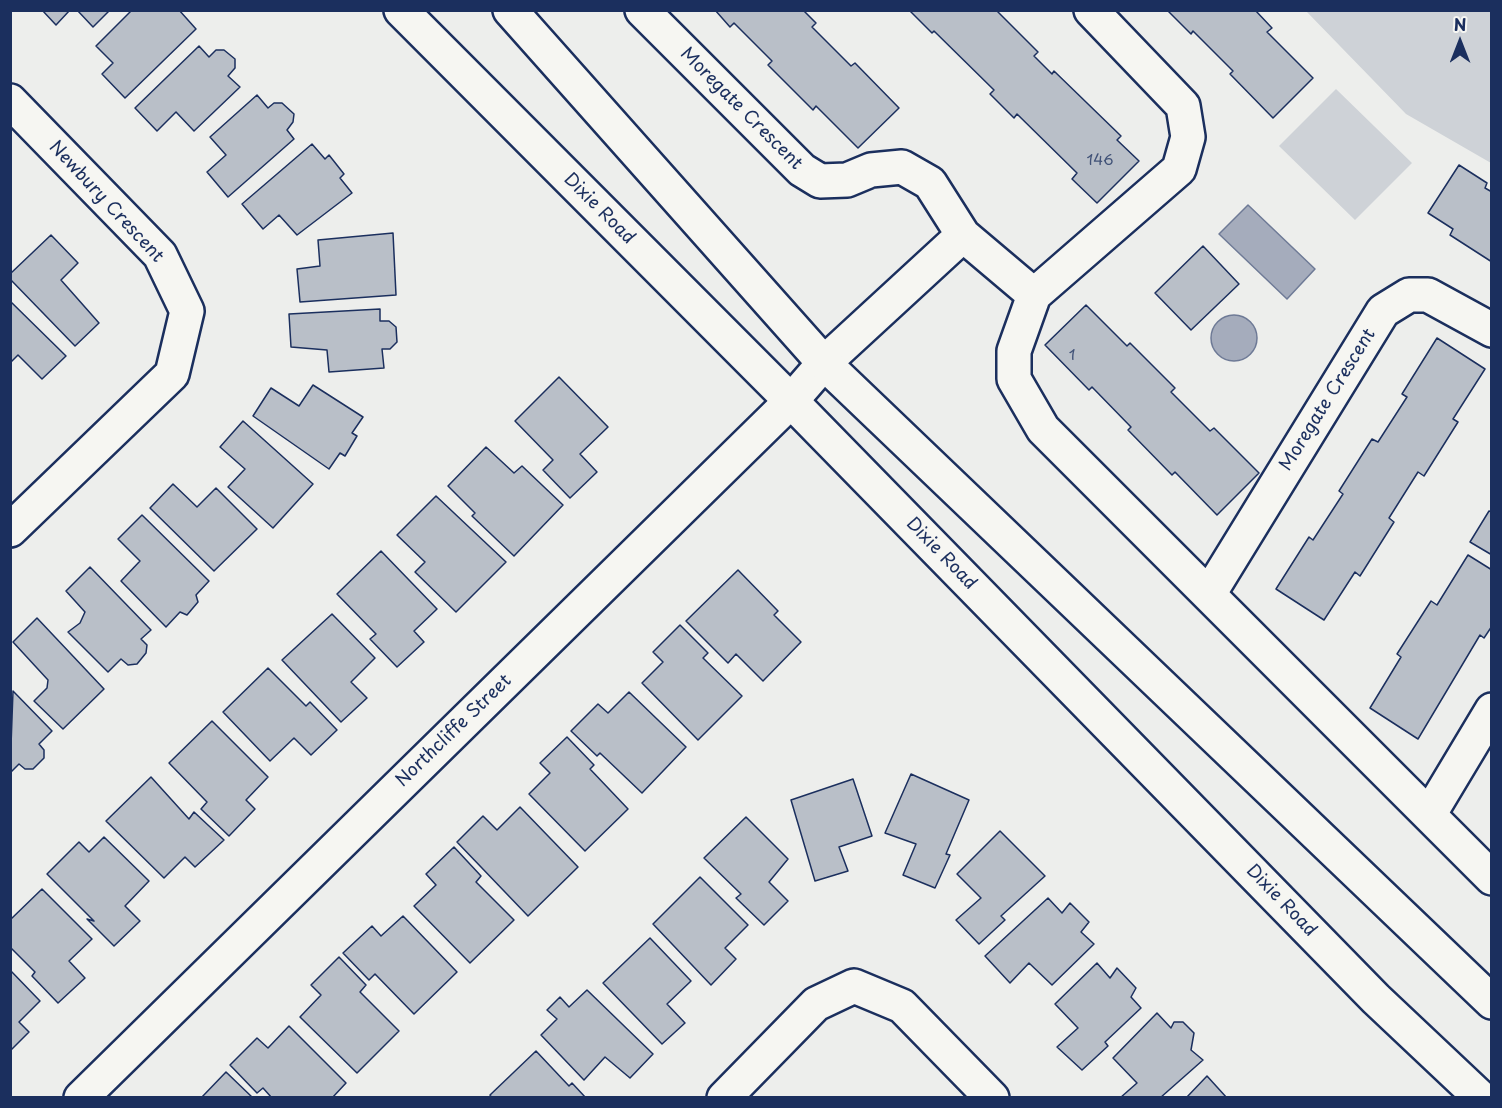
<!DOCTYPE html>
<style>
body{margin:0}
#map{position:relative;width:1502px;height:1108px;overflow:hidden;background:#edeeec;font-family:"Playpen Sans",sans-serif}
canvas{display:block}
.frame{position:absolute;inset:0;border:12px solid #1b2f5e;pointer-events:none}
.north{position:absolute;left:1430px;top:12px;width:60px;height:60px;-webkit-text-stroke:4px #f6f6f2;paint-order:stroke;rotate:0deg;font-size:16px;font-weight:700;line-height:24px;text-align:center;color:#1b2f5e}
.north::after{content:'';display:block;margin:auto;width:21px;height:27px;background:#1b2f5e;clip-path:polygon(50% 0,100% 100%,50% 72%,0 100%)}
</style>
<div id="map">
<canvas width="1502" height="1108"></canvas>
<div class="frame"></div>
<div class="north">N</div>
</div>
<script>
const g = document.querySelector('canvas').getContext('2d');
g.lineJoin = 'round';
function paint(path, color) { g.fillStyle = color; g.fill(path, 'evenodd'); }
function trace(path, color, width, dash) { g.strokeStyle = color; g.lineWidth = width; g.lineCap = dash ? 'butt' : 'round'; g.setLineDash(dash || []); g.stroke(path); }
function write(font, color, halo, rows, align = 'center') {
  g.font = font + ' "Playpen Sans",sans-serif'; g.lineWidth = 4.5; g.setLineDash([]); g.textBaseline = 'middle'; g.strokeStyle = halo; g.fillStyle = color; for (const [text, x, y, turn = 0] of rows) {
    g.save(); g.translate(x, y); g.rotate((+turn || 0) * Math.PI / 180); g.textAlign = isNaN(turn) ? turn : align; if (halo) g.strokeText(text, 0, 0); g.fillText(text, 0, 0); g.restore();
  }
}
const green = new Path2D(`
 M1306,11H1491V163L1406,114Z
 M1336,89L1412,163L1355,220L1279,146Z`);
const water = new Path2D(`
 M1248,205L1315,269L1287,299L1219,234Z
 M1211 338a23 23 0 1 1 46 0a23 23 0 1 1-46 0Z`);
const building = new Path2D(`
 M42,10H70L56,25Z
 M77,10H110L93,27Z
 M132,10H179L196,29L125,98L102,74L113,63L96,46Z
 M715,10H803L816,23L812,27L851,66L855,63L899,108L858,148L816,106L813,110L768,65L772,61L734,23L730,27Z
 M909,10H996L1038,52L1034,56L1052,74L1054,71L1121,136L1117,140L1139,161L1097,203L1072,179L1077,173L1017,114L1014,118L990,94L994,90L934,31L932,33Z
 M1167,10H1255L1272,28L1267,32L1313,78L1273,118L1230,74L1233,71L1193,31L1191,34Z
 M199,46L209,57L216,50H224L235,59V68L228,76L240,87L194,131L176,112L157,131L135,108Z
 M257,95L268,108L274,103H282L294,114L293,122L287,130L294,139L228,197L207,172L226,155L210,137Z
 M312,144L325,159L329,155L344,174L340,178L352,193L297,235L279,215L263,229L242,204Z
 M1459,165L1487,183L1485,188L1492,192V262L1450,235L1453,229L1428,213Z
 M393,233L396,295L300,302L297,269L320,266L318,240Z
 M51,235L78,263L61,280L99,323L75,346L10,279V274Z
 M1203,246L1239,284L1191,330L1155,293Z
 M10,301L66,356L42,379L18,355L10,363Z
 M1086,305L1127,346L1130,343L1175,388L1171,392L1210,431L1214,428L1259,473L1217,515L1175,472L1172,475L1128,430L1131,427L1092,387L1089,390L1045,345Z
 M380,309V321H389L396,327L397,342L390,349H382L384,368L329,372L327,350L291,347L289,314Z
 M1437,338L1485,369L1453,419L1458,422L1424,476L1418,472L1389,518L1394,522L1360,576L1355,572L1324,620L1276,589L1309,537L1313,540L1343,494L1339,491L1372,439L1378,442L1407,397L1402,394Z
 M559,377L608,427L580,454L597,472L570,498L543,470L553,460L515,421Z
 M313,385L363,417L352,433L357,436L345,456L340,453L329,469L253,416L271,388L299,406Z
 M243,421L313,484L273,528L228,487L245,469L220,447Z
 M486,447L514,473L522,466L563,505L514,556L472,516L475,513L448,486Z
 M173,484L197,507L216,488L257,529L214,571L150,508Z
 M436,496L506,562L456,612L415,572L425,562L397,535Z
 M1489,511L1492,512V555L1470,542Z
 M142,515L209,581L196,595L198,602L187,615L180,612L166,627L121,581L140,561L118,539Z
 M381,551L437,609L414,631L424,642L397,667L370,639L376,634L337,594Z
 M1468,555L1492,570V626L1484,638L1480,635L1418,739L1370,708L1401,657L1397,654L1431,601L1437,605Z
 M90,567L151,630L141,639L147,645L146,653L137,664L128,665L121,659L108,672L68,632L80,623L85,612L66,591Z
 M738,570L778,611L774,615L801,642L763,681L736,654L728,663L686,621Z
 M332,614L375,658L351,682L367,698L341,722L282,660Z
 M37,618L104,689L63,729L34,701L47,688L48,680L13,642Z
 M680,625L708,653L703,658L742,696L698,740L642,683L663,662L653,652Z
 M268,668L306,706L310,702L337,730L311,755L294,738L270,761L223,712Z
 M13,691L52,731L39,744L44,750V758L33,769H25L19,764L10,773Z
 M629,692L686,747L642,793L600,753L597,756L571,731L598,704L608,713Z
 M212,721L268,777L246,800L255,809L229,836L201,809L207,802L169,763Z
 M567,737L594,765L590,769L628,809L585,851L529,794L550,773L540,763Z
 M911,774L969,800L946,854L950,855L935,888L903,875L916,844L885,833Z
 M151,777L189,819L194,812L224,840L195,867L185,857L164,878L106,821Z
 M853,779L872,836L839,847L848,871L815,881L791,800Z
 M520,807L578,867L528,916L457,842L483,816L497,830Z
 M746,817L788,859L769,882L788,901L764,925L736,898L741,894L704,858Z
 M1000,831L1045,876L1001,916L1005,920L979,944L956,920L981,898L957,874Z
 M104,837L149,881L125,906L140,921L114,946L87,919L94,921L47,874L79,842L89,852Z
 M454,847L481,876L476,882L514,920L470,963L414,906L436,885L426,874Z
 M700,877L748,925L725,948L736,959L711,985L653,924Z
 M42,889L92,939L69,961L85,978L58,1003L32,976L35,972L10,947V920Z
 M1048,898L1062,913L1070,903L1089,922L1081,932L1094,944L1052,985L1029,963L1010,983L985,956Z
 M403,916L457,972L414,1014L375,974L369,980L343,953L372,926L381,936Z
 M650,938L691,981L667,1004L685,1023L662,1044L603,983Z
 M339,957L366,985L360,992L399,1031L357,1073L300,1017L321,995L311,985Z
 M1097,963L1110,978L1117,968L1136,988L1131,997L1141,1008L1105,1042L1108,1046L1082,1070L1057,1047L1078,1028L1055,1004Z
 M10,970L40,1001L19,1022L29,1032L10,1051Z
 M587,990L653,1054L630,1078L605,1057L584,1080L541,1035L557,1019L547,1010L560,997L569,1007Z
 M1157,1013L1171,1028L1174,1022H1183L1194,1033L1191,1050L1203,1060L1160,1098H1120L1137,1083L1113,1058Z
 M289,1026L346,1083L332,1098H272L263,1088L257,1093L230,1065L257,1038L268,1048Z
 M536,1051L569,1086L572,1083L586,1098H492L490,1095Z
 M226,1072L253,1098H201Z
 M1207,1076L1227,1098H1186Z`);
const minor = new Path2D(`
 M642,10L802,170L820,181L847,180L871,170L902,167L930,183L963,235L1034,295L1179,169L1188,137L1183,106L1091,10
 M10,101L160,255L187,311L172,374L10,530
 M1034,295L1014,351V379L1043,429L1492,878
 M1209,594L1383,311L1409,295H1428L1492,330
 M1429,815L1492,710
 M81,1098L791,401L824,363L963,235
 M724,1098L816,1004L854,986L902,1006L992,1098`);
const secondary = new Path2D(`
 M401,10L791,401L1376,999L1481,1098
 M510,10L824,363L1492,1002`);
const numberNames = [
 ["146",1100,161],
 ["1",1072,356]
];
const streetNames = [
 ["Moregate Crescent",741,109,45],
 ["Newbury Crescent",106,202,47],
 ["Dixie Road",599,209,45],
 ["Moregate Crescent",1328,400,-58],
 ["Dixie Road",941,554,46],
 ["Northcliffe Street",454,731,-44],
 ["Dixie Road",1281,901,46]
];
paint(green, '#ced2d7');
paint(water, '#a5acbc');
trace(water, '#6e7a96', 1.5);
paint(building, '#b9bfc8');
trace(building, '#1b2f5e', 1.5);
trace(minor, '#1b2f5e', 38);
trace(secondary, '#1b2f5e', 38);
trace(minor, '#f6f6f2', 33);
trace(secondary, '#f6f6f2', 33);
write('15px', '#425378', null, numberNames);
write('18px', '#1b2f5e', '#f6f6f2', streetNames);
</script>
